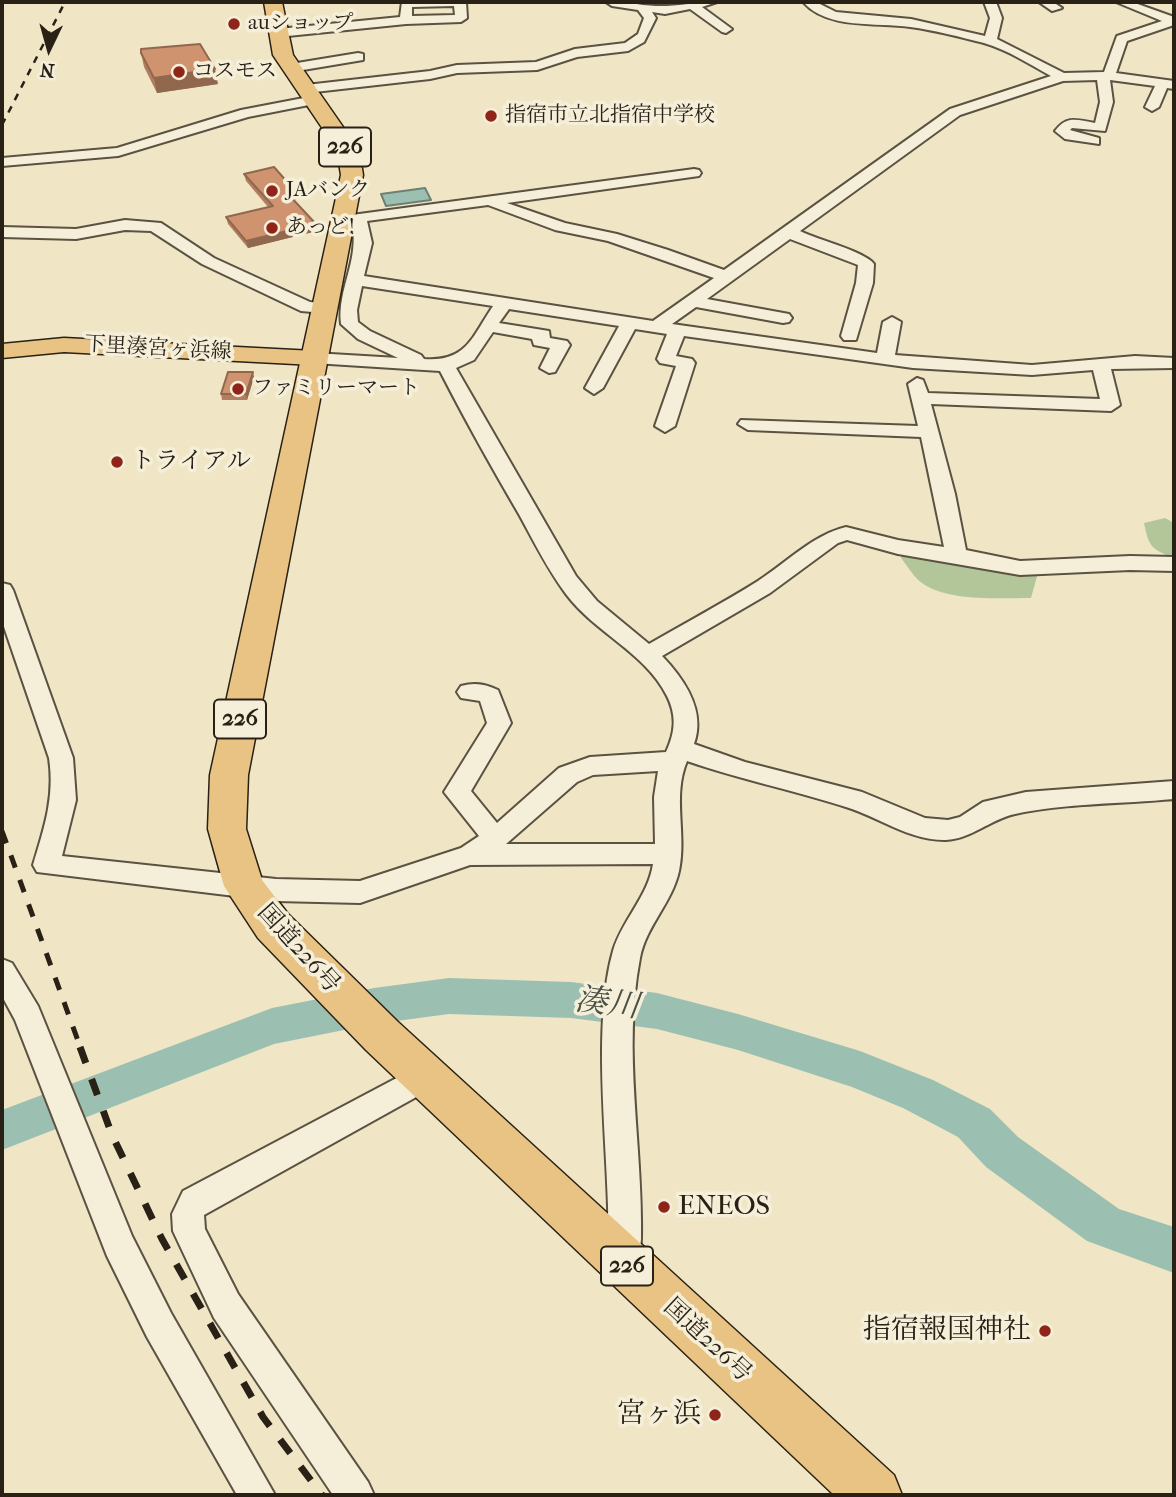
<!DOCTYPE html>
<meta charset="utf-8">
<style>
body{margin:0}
#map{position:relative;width:1176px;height:1497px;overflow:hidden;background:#f0e6c6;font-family:"IM FELL French Canon",serif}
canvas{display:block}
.frame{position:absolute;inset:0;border:4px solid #292016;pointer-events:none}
.north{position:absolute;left:14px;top:14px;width:70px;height:70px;-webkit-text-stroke:5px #f5efda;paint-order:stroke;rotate:185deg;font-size:19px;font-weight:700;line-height:28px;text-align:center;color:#292016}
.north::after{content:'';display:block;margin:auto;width:24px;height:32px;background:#292016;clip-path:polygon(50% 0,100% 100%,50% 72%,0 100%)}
</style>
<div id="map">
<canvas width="1176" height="1497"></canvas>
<div class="frame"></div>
<div class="north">N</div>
</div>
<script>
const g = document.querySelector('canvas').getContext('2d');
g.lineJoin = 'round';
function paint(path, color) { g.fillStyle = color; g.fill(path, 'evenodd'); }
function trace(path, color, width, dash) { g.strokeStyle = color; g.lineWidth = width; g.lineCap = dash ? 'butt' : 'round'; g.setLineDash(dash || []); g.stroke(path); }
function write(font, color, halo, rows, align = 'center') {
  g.font = font + ' "IM FELL French Canon","Noto Serif JP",serif'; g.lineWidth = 7; g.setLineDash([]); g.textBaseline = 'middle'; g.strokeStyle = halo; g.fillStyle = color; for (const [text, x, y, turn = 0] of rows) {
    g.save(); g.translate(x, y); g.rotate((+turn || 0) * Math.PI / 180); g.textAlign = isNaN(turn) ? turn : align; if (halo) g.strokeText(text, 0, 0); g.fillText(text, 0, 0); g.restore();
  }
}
const green = new Path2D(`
 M1165,518L1174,523V558C1151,549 1149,547 1144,523Z
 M903,551L1038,573L1031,598C1001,598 948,602 922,583C914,578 907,565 901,558Z`);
const water = new Path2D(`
 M425,188L431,200L386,206L381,194Z`);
const river = new Path2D(`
 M449,978L571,982L657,993L738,1014L860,1051L933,1080L990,1109L1018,1137L1119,1209L1174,1227V1273L1087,1241L986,1167L958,1137L903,1108L852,1087L738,1050L657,1029L571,1018L449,1014L374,1024L274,1044L2,1150V1110L272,1008L374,988Z`);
const minor = new Path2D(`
 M402,2H466L467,18L461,22L406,24L278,37L272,33L278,29L400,17ZM454,6L455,15L412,16V7Z
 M606,2C626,1 647,7 667,6C684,5 700,2 717,2L702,7L732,29L726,33L722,32L690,9L665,14L652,12L656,18L644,42L628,51L577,57L537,70L457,73L430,79L306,93L299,89L306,85L430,71L457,65L536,62L575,49L625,43L638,34L644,18L638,10L612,6Z
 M803,2H816L836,12L911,19L985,36L990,18L984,2H996L1002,18L997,39L1064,73L1104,72L1117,36L1162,21L1116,2H1132L1174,17V25L1127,41L1116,73L1174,81V89L1167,88L1159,107L1152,111L1145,107L1155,86L1110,80L1113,102L1105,131L1072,128L1070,130L1099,138V144L1065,139L1055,131C1067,115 1077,120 1095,123L1100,102L1097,80L1063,81L960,115L800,231C818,240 864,251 874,264L873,283L856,340H844L841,336L856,283L858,265L790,239L707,299L789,314L792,318L789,322L783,323L696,307L672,324L877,353L883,322L892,317L901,322L895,355L1032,365L1135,356L1174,358V368L1111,369L1120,405L1111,411L931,404L955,494L966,550L1020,561L1130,556L1174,557V571L1130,570L1020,575L898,554L847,540L838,543L770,593L662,656C685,680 706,711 694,744L745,762L862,792L925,818L948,820L960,817L983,802L1026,792L1174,781V799C1122,804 1066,803 1015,814C991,819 971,839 946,840C910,841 879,817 846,807C793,790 739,779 687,761C672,796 687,834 679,871C672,903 646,926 640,958C622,1051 643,1146 641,1239L639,1262L634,1274L622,1278L610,1274C602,1254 609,1227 608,1206C606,1131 593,1021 613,951C622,920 648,897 653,864L470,865L360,903L276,901L37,872L33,865C44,829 55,797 49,758L2,621V583L10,585L13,590L73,758L76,800L62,856L276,879L360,881L461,848L479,836L444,792L487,723L480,701L461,698L457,692L461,686C475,682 485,684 498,690L511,723L471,791L497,823L559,768L590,757L666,752C675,733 677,716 667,696C645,652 595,633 566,594C548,570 534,542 520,516C492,468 465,420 440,371L314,363L305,358L314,353L398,358L358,339L341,324C337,288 360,261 352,223H337L335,220L337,217L694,169L699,170L701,173L699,176L507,203L565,223L617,234L668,250L724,270L950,109L1051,76C1029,64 1008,50 984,43C960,37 934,30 910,27C876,22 828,30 803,2ZM488,205L555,230L608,241L714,278L653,321L364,276L372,243L367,221ZM362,286L493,306C472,337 467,362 424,359L421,355L370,331L358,322L357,310ZM509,309L619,326L585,388L594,394L603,388L635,329L667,334L657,359L660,363L676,366L655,426L665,432L675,426L695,363L692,359L676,356L684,336L913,368L1032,375L1093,370L1100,399L928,393L923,380L917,378L908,384L918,426L741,420L738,424L748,430L921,437L944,547L898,540L846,527C813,535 787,562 758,581C723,603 685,623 649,644L597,601L576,576L456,368L474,360L493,332L532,339L534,345L550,348L540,368L549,373L555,372L570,345L567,341L550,338L549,331L499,323ZM658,771L654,797L655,844H506L577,782L593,775Z
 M1039,2H1053L1062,8L1052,11Z
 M358,53L363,54V60L291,72L284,68L291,64Z
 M314,96L321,100L319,103L248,117L118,156L2,166V158L117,148L241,110Z
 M125,220L161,223L214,258L310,302L330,304L333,308L324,313L301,311L202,264L151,231L125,230L76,239L2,237V227L76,229Z
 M2,959L12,963L38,1006L132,1236L171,1313L275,1495H237L147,1337L107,1256L15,1020L2,996Z
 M425,1063L436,1066L440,1076L436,1086L204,1215L205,1229L238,1294L368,1482L374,1495H333L214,1318L173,1231L172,1214L183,1191Z`);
const major = new Path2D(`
 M64,338L314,351L322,353L326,358L322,363L314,365L64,352L2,358V344Z`);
const highway = new Path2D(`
 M264,2H282L293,55L359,150L363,175L248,775L246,829L262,880L288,914L398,1022L894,1475L902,1495H834L366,1050L258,938L224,886L208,829L210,775L341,175L337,150L273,55Z`);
const railFar2 = new Path2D(`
 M2,125L65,2`);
const railFar1 = new Path2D(`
 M2,831L81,1049`);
const rail = new Path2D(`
 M80,1047L112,1135L162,1239L263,1417L322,1495`);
const wall = new Path2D(`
 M141,53L218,84L157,93L144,67Z
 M244,174L296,192L297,199L294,200L317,231L248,248L228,224L226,217L268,207L246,181Z
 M254,377L247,400H222L221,394Z`);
const shadedWall = new Path2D(`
 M215,69L218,84L157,93L154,78Z
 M296,192L297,199L289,201L288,194Z
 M316,224L317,231L248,248L246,241Z
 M253,372L254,377L247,400L246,394Z`);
const building = new Path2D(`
 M200,44L215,69L154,78L141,53V49Z
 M274,167L296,192L288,194L316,224L246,241L226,217L273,206L244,174Z
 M228,372H253L246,394H221Z`);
const markers = [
 [234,24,7,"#8f2418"],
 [179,72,7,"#8f2418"],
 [491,116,7,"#8f2418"],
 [272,191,7,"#8f2418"],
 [272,228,7,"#8f2418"],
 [238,389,7,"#8f2418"],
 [117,462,7,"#8f2418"],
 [664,1207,7,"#8f2418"],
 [1045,1331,7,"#8f2418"],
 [715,1415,7,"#8f2418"]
];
const farPoinames = [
 ["auショップ",248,24],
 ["コスモス",193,72],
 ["指宿市立北指宿中学校",505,116],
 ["JAバンク",286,191],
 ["あっど!",286,228],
 ["ファミリーマート",252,389]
];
const farStreetnames = [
 ["下里湊宮ヶ浜線",158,349,3]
];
const shields = [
 [345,147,52],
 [240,719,52],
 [627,1266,52]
];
const shieldNames = [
 ["226",345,147],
 ["226",240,719],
 ["226",627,1266]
];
const poiNames = [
 ["トライアル",131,462]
];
const streetNames = [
 ["国道226号",298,949,48],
 ["国道226号",707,1341,43]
];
const nearPoinames = [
 ["ENEOS",678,1207,"left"],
 ["指宿報国神社",1031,1331],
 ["宮ヶ浜",701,1415]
];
const nearWaternames = [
 ["湊川",607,1005,7]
];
paint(green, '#b3c69a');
paint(water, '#9bc0b1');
trace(water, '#6d8073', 2);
paint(river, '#9bc0b1');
trace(minor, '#5b5242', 4);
trace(major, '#292016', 3);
trace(highway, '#292016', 3);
paint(minor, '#f5efda');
paint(major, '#e8c383');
paint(highway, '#e8c383');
trace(railFar2, '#292016', 2.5, [7, 7]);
trace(railFar1, '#292016', 5, [13, 13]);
trace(rail, '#292016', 7, [17, 17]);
paint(wall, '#b27e60');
paint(shadedWall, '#91674e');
paint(building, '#cf9370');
trace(building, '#91674e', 2);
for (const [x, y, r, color] of markers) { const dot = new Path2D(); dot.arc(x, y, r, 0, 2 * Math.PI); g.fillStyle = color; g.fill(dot); trace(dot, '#f5efda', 2.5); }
write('21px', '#292016', '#f5efda', farPoinames, 'left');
write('21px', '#292016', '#f5efda', farStreetnames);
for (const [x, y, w] of shields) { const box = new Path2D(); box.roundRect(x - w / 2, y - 19.5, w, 39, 5); g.fillStyle = '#f5efda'; g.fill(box); trace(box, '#292016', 2); }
write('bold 23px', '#292016', null, shieldNames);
write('24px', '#292016', '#f5efda', poiNames, 'left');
write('24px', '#292016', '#f5efda', streetNames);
write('28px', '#292016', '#f5efda', nearPoinames, 'right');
write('italic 32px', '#4b5044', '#f5efda', nearWaternames);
</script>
